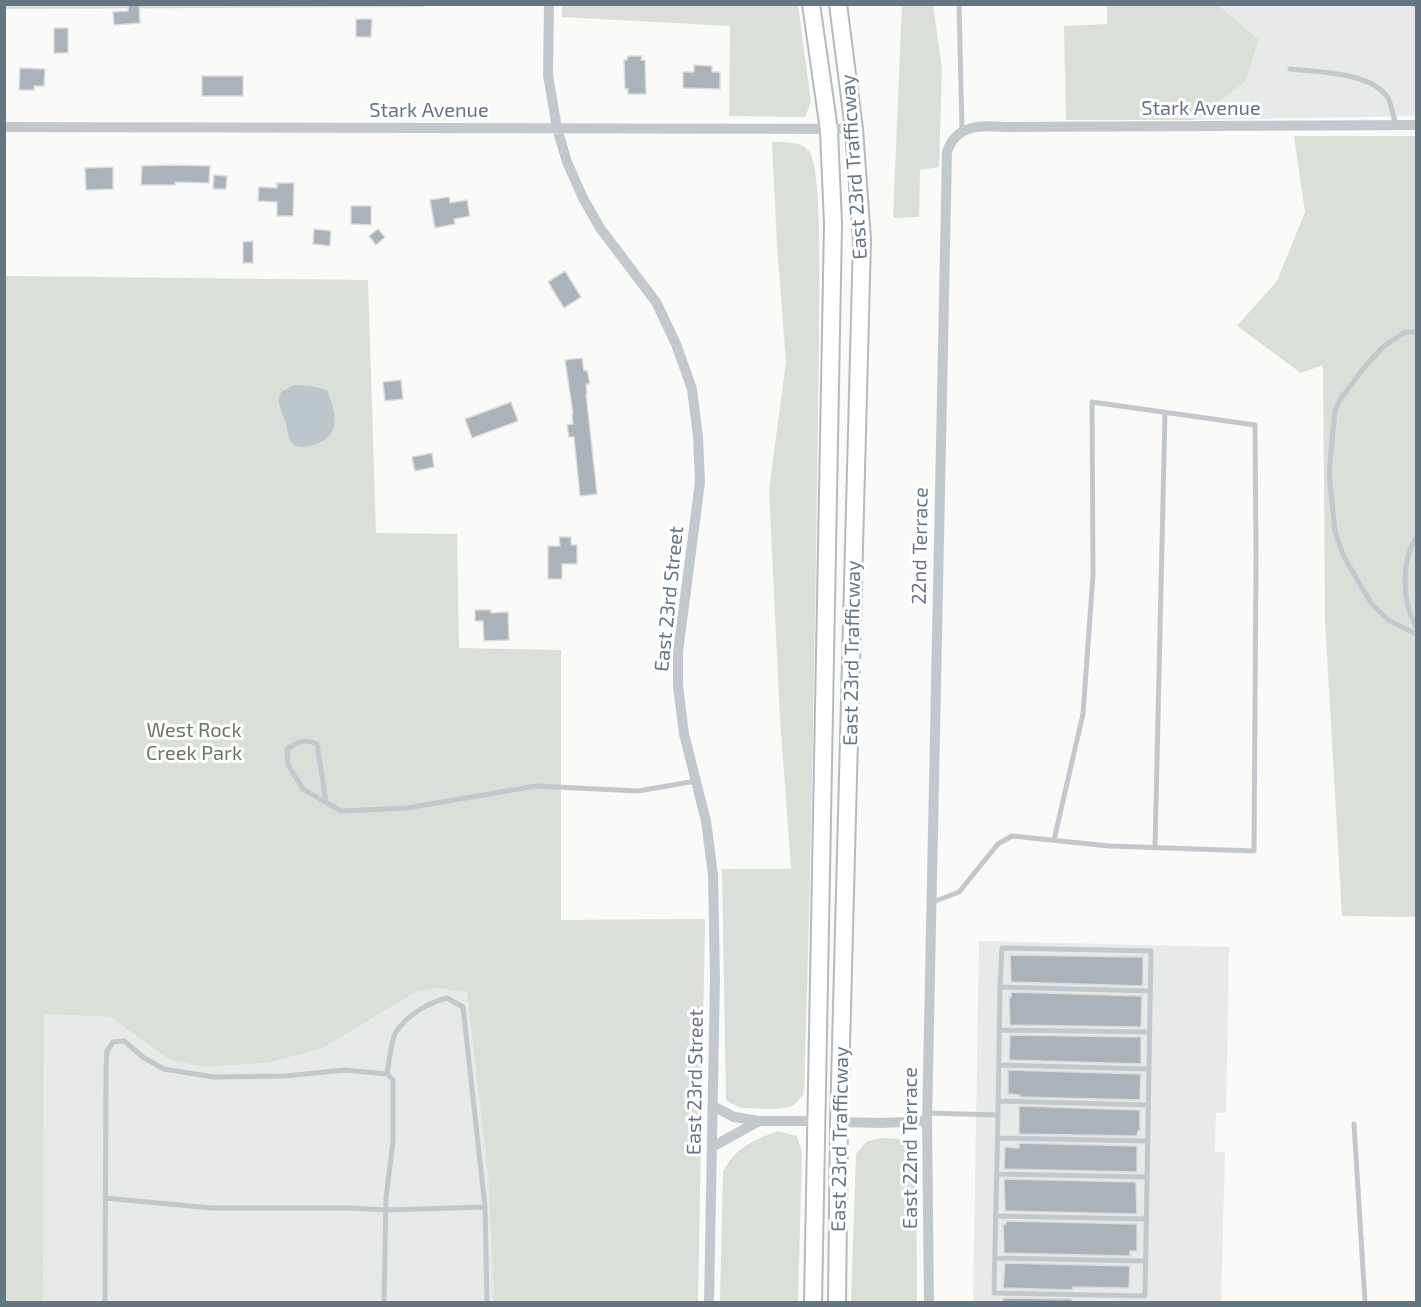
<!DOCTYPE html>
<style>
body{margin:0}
#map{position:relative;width:1421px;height:1307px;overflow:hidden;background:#fafaf8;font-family:"Exo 2",sans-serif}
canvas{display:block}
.frame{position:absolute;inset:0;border:6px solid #657683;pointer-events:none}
</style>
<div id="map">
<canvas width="1421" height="1307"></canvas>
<div class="frame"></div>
</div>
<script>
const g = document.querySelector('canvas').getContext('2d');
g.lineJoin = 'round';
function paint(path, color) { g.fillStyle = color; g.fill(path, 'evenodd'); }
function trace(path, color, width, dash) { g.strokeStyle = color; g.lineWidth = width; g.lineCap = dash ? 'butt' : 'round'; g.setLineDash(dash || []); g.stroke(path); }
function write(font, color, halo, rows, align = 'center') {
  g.font = font + ' "Exo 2",sans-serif'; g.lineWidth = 6; g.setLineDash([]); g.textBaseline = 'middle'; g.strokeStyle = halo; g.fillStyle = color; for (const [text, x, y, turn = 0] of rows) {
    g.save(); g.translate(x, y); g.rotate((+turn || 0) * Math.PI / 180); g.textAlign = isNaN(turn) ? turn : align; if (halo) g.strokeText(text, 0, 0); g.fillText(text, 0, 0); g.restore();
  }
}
const built = new Path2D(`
 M1218,5H1416V116L1194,120L1244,82L1259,41Z
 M979,941L1229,947L1226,1112L1216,1113L1215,1152H1225L1221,1302H973Z
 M438,988L467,991L488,1175L494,1302H43L44,1014L110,1017L170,1060L206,1067L268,1063L323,1048L416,992Z`);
const green = new Path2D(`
 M4,5H423V7L5,9Z
 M562,5H798L811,102L805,117L729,116L730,26L562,17Z
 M902,5H933L942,69L939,167L920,170L919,217L893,218Z
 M1107,5H1218L1259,40L1245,82L1194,120H1066L1064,26L1107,24Z
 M1294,136H1416V917L1342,916L1325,620L1323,365L1301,373L1237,326L1277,281L1305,212Z
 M772,142C784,142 801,141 809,151C823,168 819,304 819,332C816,586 812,840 804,1094L793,1106L777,1109L740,1108L726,1100L722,869H791L780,718L769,490L786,362L777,245Z
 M5,276L368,280L376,533L457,534L459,648L561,650V920L705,919L698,1302H494L488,1175L467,992L438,988L416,992L323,1048L268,1063L205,1067L170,1060L110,1017L44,1014L43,1302H5Z
 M778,1131L797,1136L802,1152L798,1302H720L723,1172C735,1147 753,1141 778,1131Z
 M881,1138L911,1139L916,1149L917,1302H851L856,1154L866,1142Z`);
const water = new Path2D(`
 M294,385L311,386L327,390C337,415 342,438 310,446C305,447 297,448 293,444C287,438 288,425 284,418C280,407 277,403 281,392Z`);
const building = new Path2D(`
 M128,4H139L140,23L114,25L113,12L128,11Z
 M356,19H372L371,37H356Z
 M54,28H68V53H54Z
 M628,56H642L641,60H645L646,94H628V89H625L624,60H627Z
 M694,65L712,66V72H720V89L683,88V72H694Z
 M20,68L45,69L44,86H34V90H19Z
 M202,76H243V96H202Z
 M171,165L210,166L209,183L175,182V185H141L142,166Z
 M113,167V189L86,190L85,168Z
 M214,175L227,176L226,189H213Z
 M277,183H294L293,216H277V202L258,201L259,187L277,188Z
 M449,197L450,203L467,200L470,216L454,219L455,224L435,228L430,200Z
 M351,206H371V225L351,224Z
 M314,229L331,231L330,246L313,244Z
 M378,229L385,237L376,245L369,236Z
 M253,241V263H243V242Z
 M565,271L581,297L564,308L548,282Z
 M582,358L584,371L587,370L590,384H586L587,394H586L597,494L580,496L574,437H569L567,425L573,424L572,413H573L565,360Z
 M401,380L403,399L385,401L383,382Z
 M511,402L518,421L472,438L465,419Z
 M432,453L434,467L415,471L412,457Z
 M559,537H571V545H577V564H562V579H548V546H560Z
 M475,610H491V613L508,612L509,640L484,641L483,621H475Z
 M1010,955L1143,957V982L1142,986L1011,982Z
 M1011,992L1142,996L1141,1027L1010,1025L1009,997H1011Z
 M1010,1035L1141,1037V1064L1009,1060Z
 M1008,1070L1141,1074L1140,1100L1020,1097V1095L1008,1094Z
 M1019,1106L1140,1110V1131H1138L1137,1136L1019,1134Z
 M1019,1143L1137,1146V1172L1004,1169L1005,1147L1019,1148Z
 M1004,1179L1136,1182L1137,1214L1005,1211Z
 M1006,1221L1137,1224V1251H1130V1256L1004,1253L1003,1224H1006Z
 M1005,1263L1130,1266L1129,1288L1073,1287V1290L1003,1288Z
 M1003,1298L1072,1299V1302H1003Z`);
const lane = new Path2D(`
 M959,4L962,131
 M1414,4L1416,5
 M1290,69C1317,72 1372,72 1388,98C1392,106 1393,117 1396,125
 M1416,332H1405L1383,347L1367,364L1341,398L1335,410L1329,473L1335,531L1344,557L1371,603L1388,620L1416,634
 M1416,538C1401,561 1402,603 1416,626
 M326,802L317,744C306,738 297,742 287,749L288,765L303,789L341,811L407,808L536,786L638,791L696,781
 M1155,848L1165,413
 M933,902L959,892L998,844L1012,836L1109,846L1254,851L1256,558L1255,425L1092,402L1093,575L1083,714L1054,840
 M1000,1030L1150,1032
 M999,1065L1149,1069
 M387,1074C389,1063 391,1040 396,1032C407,1015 428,1003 447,998L463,1007L485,1207
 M998,1101L1148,1105
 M927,1113L998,1115L994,1293L1145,1296L1151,951L1002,948L1000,987
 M998,1115L1000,987L1150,991
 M1354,1124L1365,1302
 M998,1138L1148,1141
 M997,1174L1147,1177
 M105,1198L211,1208H350L386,1210L485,1207L487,1302
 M995,1216L1147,1219
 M995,1258L1146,1261
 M105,1302L106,1067L107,1051L113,1042L124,1041L144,1058L164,1069L213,1077L285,1076L345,1070L387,1074L393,1080V1141L386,1198L384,1302`);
const street = new Path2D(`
 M549,4L548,75L557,128L567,162L583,198L600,228L656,302L676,344L692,389L698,437L700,482L678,652V686L684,734L706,821L713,875L715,978L709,1302
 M4,127L854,129
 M713,1106L734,1117L759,1121
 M839,1122L881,1123L927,1121
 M712,1147L759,1121H816
 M929,1302L927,1121L947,152C956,124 981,125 1006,127L1416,125`);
const primary = new Path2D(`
 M811,4L829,130L833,224L813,1302
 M837,1302L839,1122L862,240L854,129L838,4`);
const streetNames = [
 ["Stark Avenue",1201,108],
 ["Stark Avenue",429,110],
 ["East 23rd Trafficway",854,167,-94],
 ["22nd Terrace",920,546,-89],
 ["East 23rd Street",669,599,-84],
 ["East 23rd Trafficway",852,653,-89],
 ["East 23rd Street",695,1082,-89],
 ["East 23rd Trafficway",840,1139,-89],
 ["East 22nd Terrace",910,1148,-90]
];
const parkNames = [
 ["West Rock",194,730],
 ["Creek Park",194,753]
];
paint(built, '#e8e9e9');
paint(green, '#dadfd7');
paint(water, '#bbc7cb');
paint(building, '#aab3b9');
trace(building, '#dcdcda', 1.5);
trace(primary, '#b5babe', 20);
trace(lane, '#c3c8cc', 5);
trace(street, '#c3c8cc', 10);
trace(primary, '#fff', 16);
write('20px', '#657683', '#fff', streetNames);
write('20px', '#687a64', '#fff', parkNames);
</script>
